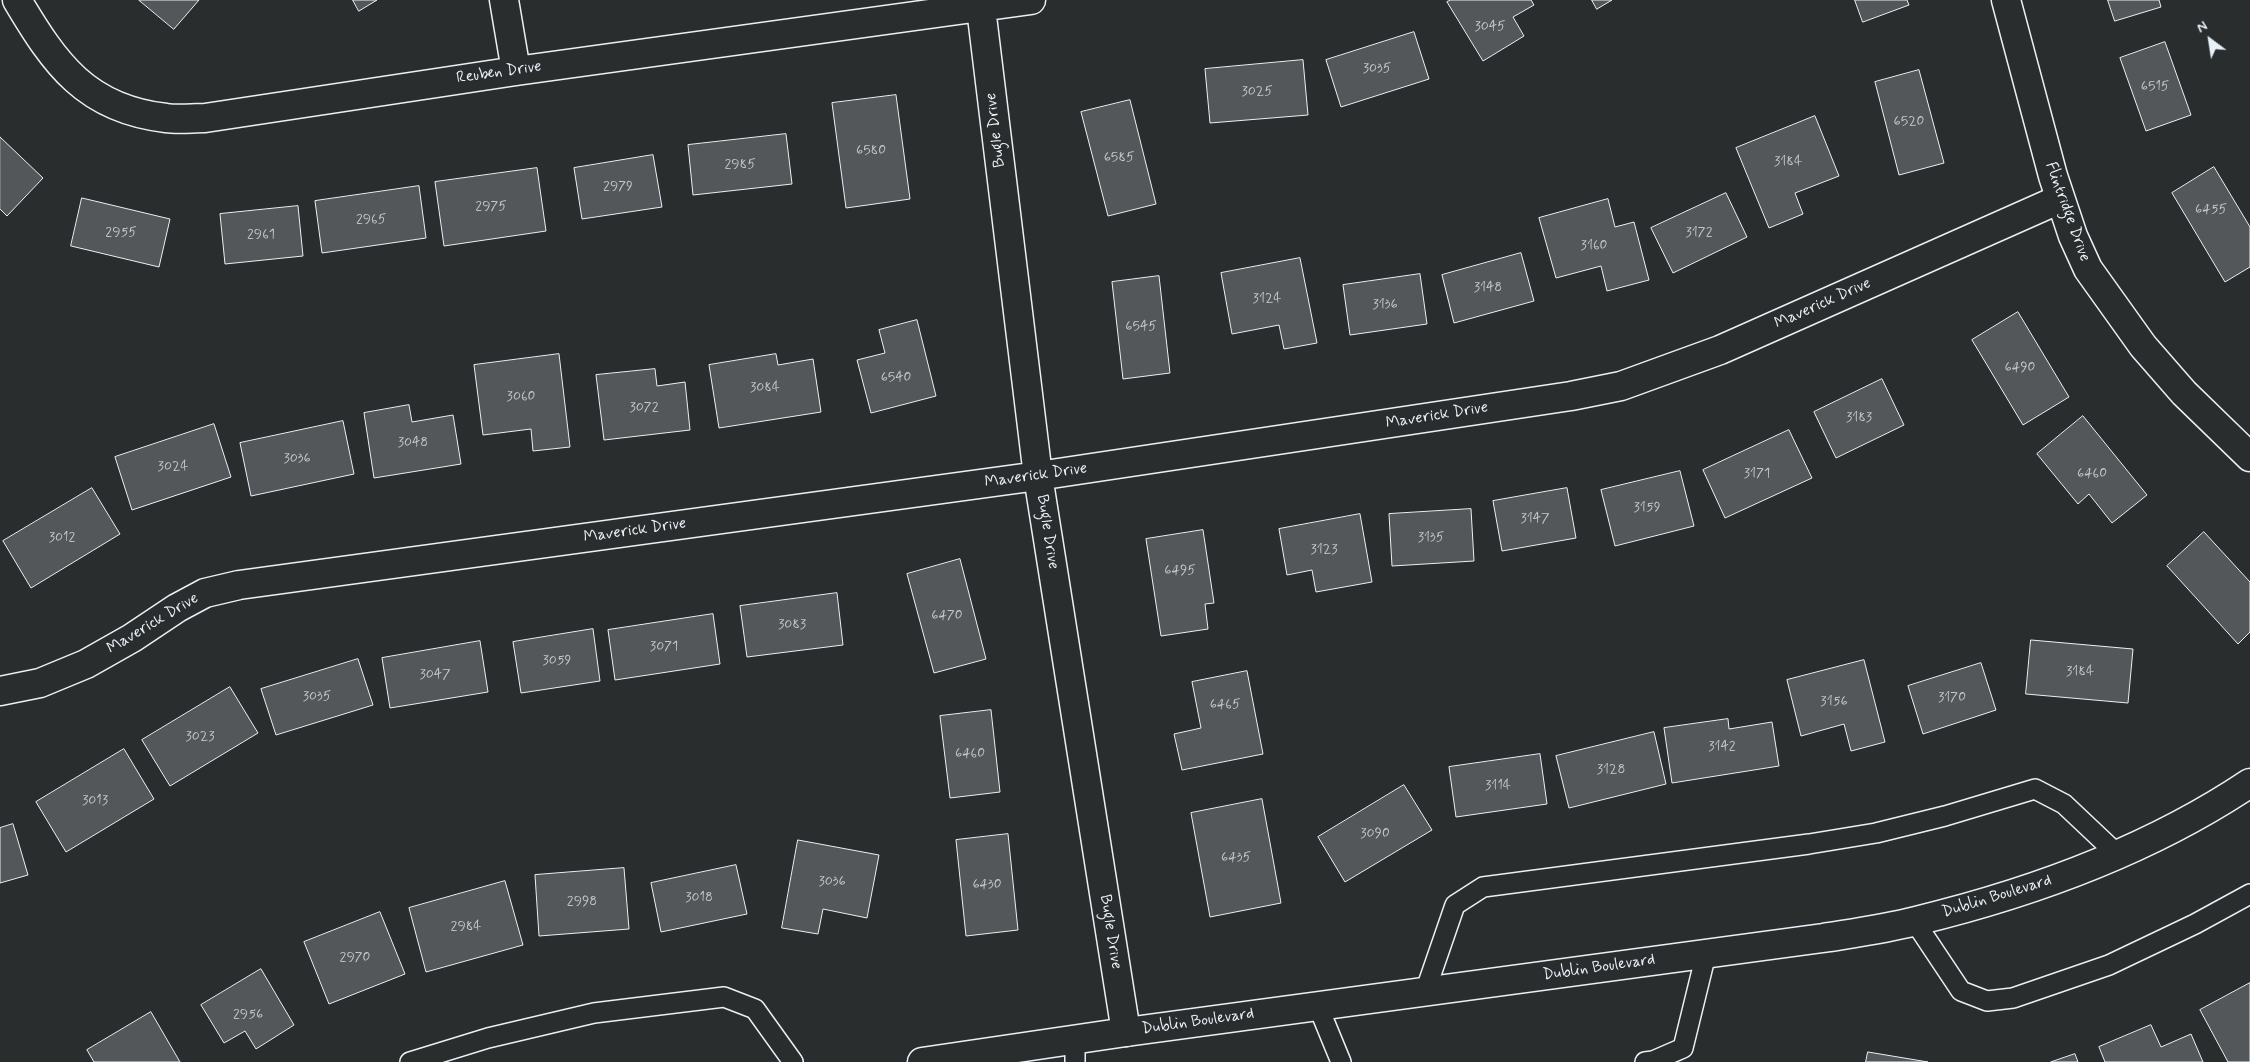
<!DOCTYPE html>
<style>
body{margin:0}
#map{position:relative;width:2250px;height:1062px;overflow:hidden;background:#2a2d2e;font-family:Mynerve,sans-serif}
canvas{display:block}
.north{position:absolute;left:2185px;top:15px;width:50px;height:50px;-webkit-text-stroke:4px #2a2d2e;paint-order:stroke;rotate:329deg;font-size:14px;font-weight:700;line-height:20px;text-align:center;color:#e8f1f8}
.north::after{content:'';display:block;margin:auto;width:18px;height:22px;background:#e8f1f8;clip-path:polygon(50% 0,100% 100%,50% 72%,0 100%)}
</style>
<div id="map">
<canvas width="2250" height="1062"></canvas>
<div class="north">N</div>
</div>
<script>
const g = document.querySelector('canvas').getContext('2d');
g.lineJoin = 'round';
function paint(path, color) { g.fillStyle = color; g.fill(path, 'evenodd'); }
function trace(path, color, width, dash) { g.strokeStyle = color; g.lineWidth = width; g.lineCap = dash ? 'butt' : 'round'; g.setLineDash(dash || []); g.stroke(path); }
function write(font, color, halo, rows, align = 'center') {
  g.font = font + ' Mynerve,sans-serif'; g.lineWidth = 4; g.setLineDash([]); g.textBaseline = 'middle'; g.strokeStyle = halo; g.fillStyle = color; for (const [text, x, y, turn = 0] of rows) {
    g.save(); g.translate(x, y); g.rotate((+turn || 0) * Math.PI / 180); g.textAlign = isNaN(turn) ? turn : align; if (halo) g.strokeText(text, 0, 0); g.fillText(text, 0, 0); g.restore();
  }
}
const building = new Path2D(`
 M139,0H199L174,29Z
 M353,0H377L359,11Z
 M1451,0H1531L1534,5L1513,17L1524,36L1483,61L1447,2Z
 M1592,0H1612L1597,9Z
 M1855,0H1907L1909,5L1863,22Z
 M2108,0H2159L2161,7L2115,21Z
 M1414,32L1429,79L1341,107L1326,60Z
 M2165,42L2191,115L2146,131L2120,58Z
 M1303,60L1308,115L1210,123L1205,69Z
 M1919,70L1944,163L1899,175L1875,82Z
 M896,95L910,199L846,208L832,103Z
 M1130,100L1156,204L1108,216L1081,112Z
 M1815,116L1839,176L1795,193L1803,214L1769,228L1736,148Z
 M786,134L792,184L693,195L688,145Z
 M0,137L43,178L7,216L0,209Z
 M653,155L662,207L582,219L574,168Z
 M2214,167L2250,227V267L2225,282L2172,193Z
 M537,168L546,231L444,246L435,182Z
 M419,186L426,238L322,253L315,201Z
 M1726,193L1747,237L1673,273L1651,228Z
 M82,198L170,219L159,267L71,246Z
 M1608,199L1615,227L1634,222L1649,280L1607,291L1601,266L1556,278L1539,218Z
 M298,206L303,256L225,264L220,214Z
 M1521,253L1534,301L1454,323L1442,275Z
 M1300,258L1317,343L1284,349L1279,325L1232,334L1221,273Z
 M1420,274L1427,324L1350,335L1343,285Z
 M1159,276L1170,373L1123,379L1112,282Z
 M2018,312L2069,397L2023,425L1972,340Z
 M917,320L936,396L871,413L857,360L885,353L879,330Z
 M559,354L570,447L533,451L531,429L483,435L474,365Z
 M776,354L778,365L813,359L821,412L719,428L709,365Z
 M655,369L657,386L685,382L690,430L604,440L596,375Z
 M1882,379L1904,425L1836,458L1814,412Z
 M409,405L412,422L453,415L461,464L374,478L364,413Z
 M2083,416L2147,495L2112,523L2089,494L2078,504L2037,454Z
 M343,421L354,474L251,496L240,443Z
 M214,424L231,477L132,510L115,457Z
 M1789,430L1812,478L1725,518L1703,470Z
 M1680,471L1694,526L1615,546L1601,490Z
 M92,488L120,534L31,588L3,541Z
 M1567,488L1576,538L1502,551L1493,501Z
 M1471,509L1474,561L1392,566L1389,514Z
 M1360,514L1372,582L1316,592L1312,570L1287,575L1279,529Z
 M1203,530L1214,603L1205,604L1208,629L1161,636L1146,539Z
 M2204,532L2250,582V632L2238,644L2167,566Z
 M960,559L986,659L934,673L907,574Z
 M837,593L843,645L747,657L740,606Z
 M713,614L720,664L615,680L608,630Z
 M593,629L600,681L521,693L513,642Z
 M2031,640L2133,649L2128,703L2026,694Z
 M480,641L488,692L390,708L382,658Z
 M358,659L373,705L276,735L261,689Z
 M1864,660L1885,742L1851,751L1844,724L1801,736L1787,680Z
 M1981,663L1996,710L1923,734L1908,686Z
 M1247,671L1263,754L1182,770L1174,734L1201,728L1192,682Z
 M230,687L258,733L170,786L142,740Z
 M991,710L1000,792L950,798L940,716Z
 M1728,719L1729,729L1772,722L1779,766L1672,783L1664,728Z
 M1654,732L1666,784L1569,808L1556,756Z
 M124,749L154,799L66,852L36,802Z
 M1540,754L1547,804L1456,817L1449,767Z
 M1404,785L1432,830L1345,882L1318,837Z
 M1262,799L1281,903L1210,917L1191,813Z
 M13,824L28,875L0,883V828Z
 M1008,834L1018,930L966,936L956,840Z
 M798,840L879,855L867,918L823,909L818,934L782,928Z
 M736,865L747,914L661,932L651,883Z
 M624,868L629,929L539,936L535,875Z
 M505,881L523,945L426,972L409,908Z
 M380,912L405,974L329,1004L304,942Z
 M261,969L294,1025L256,1049L245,1031L224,1043L201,1005Z
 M2250,983V1062H2228L2200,1010Z
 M151,1012L180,1062H94L87,1050Z
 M2151,1025L2161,1047L2191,1034L2203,1062H2105L2099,1047Z
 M1868,1052L1928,1062H1866Z
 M2075,1054L2078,1062H2051Z`);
const lane = new Path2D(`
 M1915,922L1961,991L1987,1001L2013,998L2109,965L2195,924L2250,894
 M1425,992L1455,905L1483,887L1809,844L1876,833L1945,816L2035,789L2064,804L2118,855
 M1318,1006L1341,1062
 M410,1062L488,1038L594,1013L724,997L755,1009L793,1062
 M1075,1062V1039
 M1645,1062L1653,1061L1683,1048L1706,954`);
const street = new Path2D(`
 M17,0C55,64 86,109 166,118C179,120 192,118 205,118L516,71L1031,0
 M504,0L516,71
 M980,0L1038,476L1126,1032
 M2006,0L2053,176L2073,236L2088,269L2143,346L2184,393L2250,457
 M0,691L40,683L86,664L132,638L177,608L205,593L239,585L1038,476L1571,396L1621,386L1720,350L2060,199`);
const secondary = new Path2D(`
 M922,1062L1126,1032L1823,938C1854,933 1885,929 1916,921C2032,893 2150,850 2250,783`);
const numberNames = [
 ["3045",1490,27],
 ["3035",1377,69],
 ["6515",2155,87],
 ["3025",1257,92],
 ["6520",1909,122],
 ["6580",871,151],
 ["6585",1119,158],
 ["3184",1788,162],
 ["2985",740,165],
 ["2979",618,187],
 ["2975",491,207],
 ["6455",2211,210],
 ["2965",371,220],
 ["2955",121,233],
 ["3172",1699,233],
 ["2961",261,235],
 ["3160",1594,246],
 ["3148",1488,288],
 ["3124",1267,299],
 ["3136",1385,305],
 ["6545",1141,327],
 ["6490",2020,368],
 ["6540",896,378],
 ["3084",765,388],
 ["3060",521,397],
 ["3072",644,408],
 ["3183",1859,418],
 ["3048",413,443],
 ["3036",297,459],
 ["3024",173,467],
 ["3171",1757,474],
 ["6460",2092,474],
 ["3159",1647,508],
 ["3147",1535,519],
 ["3012",62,538],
 ["3135",1431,538],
 ["3123",1324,550],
 ["6495",1180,571],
 ["6470",947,616],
 ["3083",792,625],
 ["3071",664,647],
 ["3059",557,661],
 ["3184",2080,672],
 ["3047",435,675],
 ["3035",317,697],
 ["3170",1952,698],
 ["3156",1834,702],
 ["6465",1225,705],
 ["3023",200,737],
 ["3142",1722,747],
 ["6460",970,754],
 ["3128",1611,770],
 ["3114",1498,786],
 ["3013",95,801],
 ["3090",1375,834],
 ["6435",1236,858],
 ["3036",832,882],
 ["6430",987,885],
 ["3018",699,898],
 ["2998",582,902],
 ["2984",466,927],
 ["2970",355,958],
 ["2956",248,1015]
];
const streetNames = [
 ["Reuben Drive",499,73,-8],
 ["Bugle Drive",996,130,-97],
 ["Flintridge Drive",2067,212,70],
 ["Maverick Drive",1823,304,-24],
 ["Maverick Drive",1437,416,-9],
 ["Maverick Drive",1036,476,-8],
 ["Maverick Drive",635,531,-8],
 ["Bugle Drive",1047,532,81],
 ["Maverick Drive",153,624,-31],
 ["Dublin Boulevard",1997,897,-17],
 ["Bugle Drive",1110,932,81],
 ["Dublin Boulevard",1599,968,-8],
 ["Dublin Boulevard",1198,1022,-8]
];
paint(building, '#535759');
trace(building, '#e8f1f8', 1);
trace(lane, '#e8f1f8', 22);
trace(street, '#e8f1f8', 31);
trace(secondary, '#e8f1f8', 31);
trace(lane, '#2a2d2e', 19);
trace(street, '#2a2d2e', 28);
trace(secondary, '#2a2d2e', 28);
write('14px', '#c3cad0', null, numberNames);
write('16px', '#e8f1f8', '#2a2d2e', streetNames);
</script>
